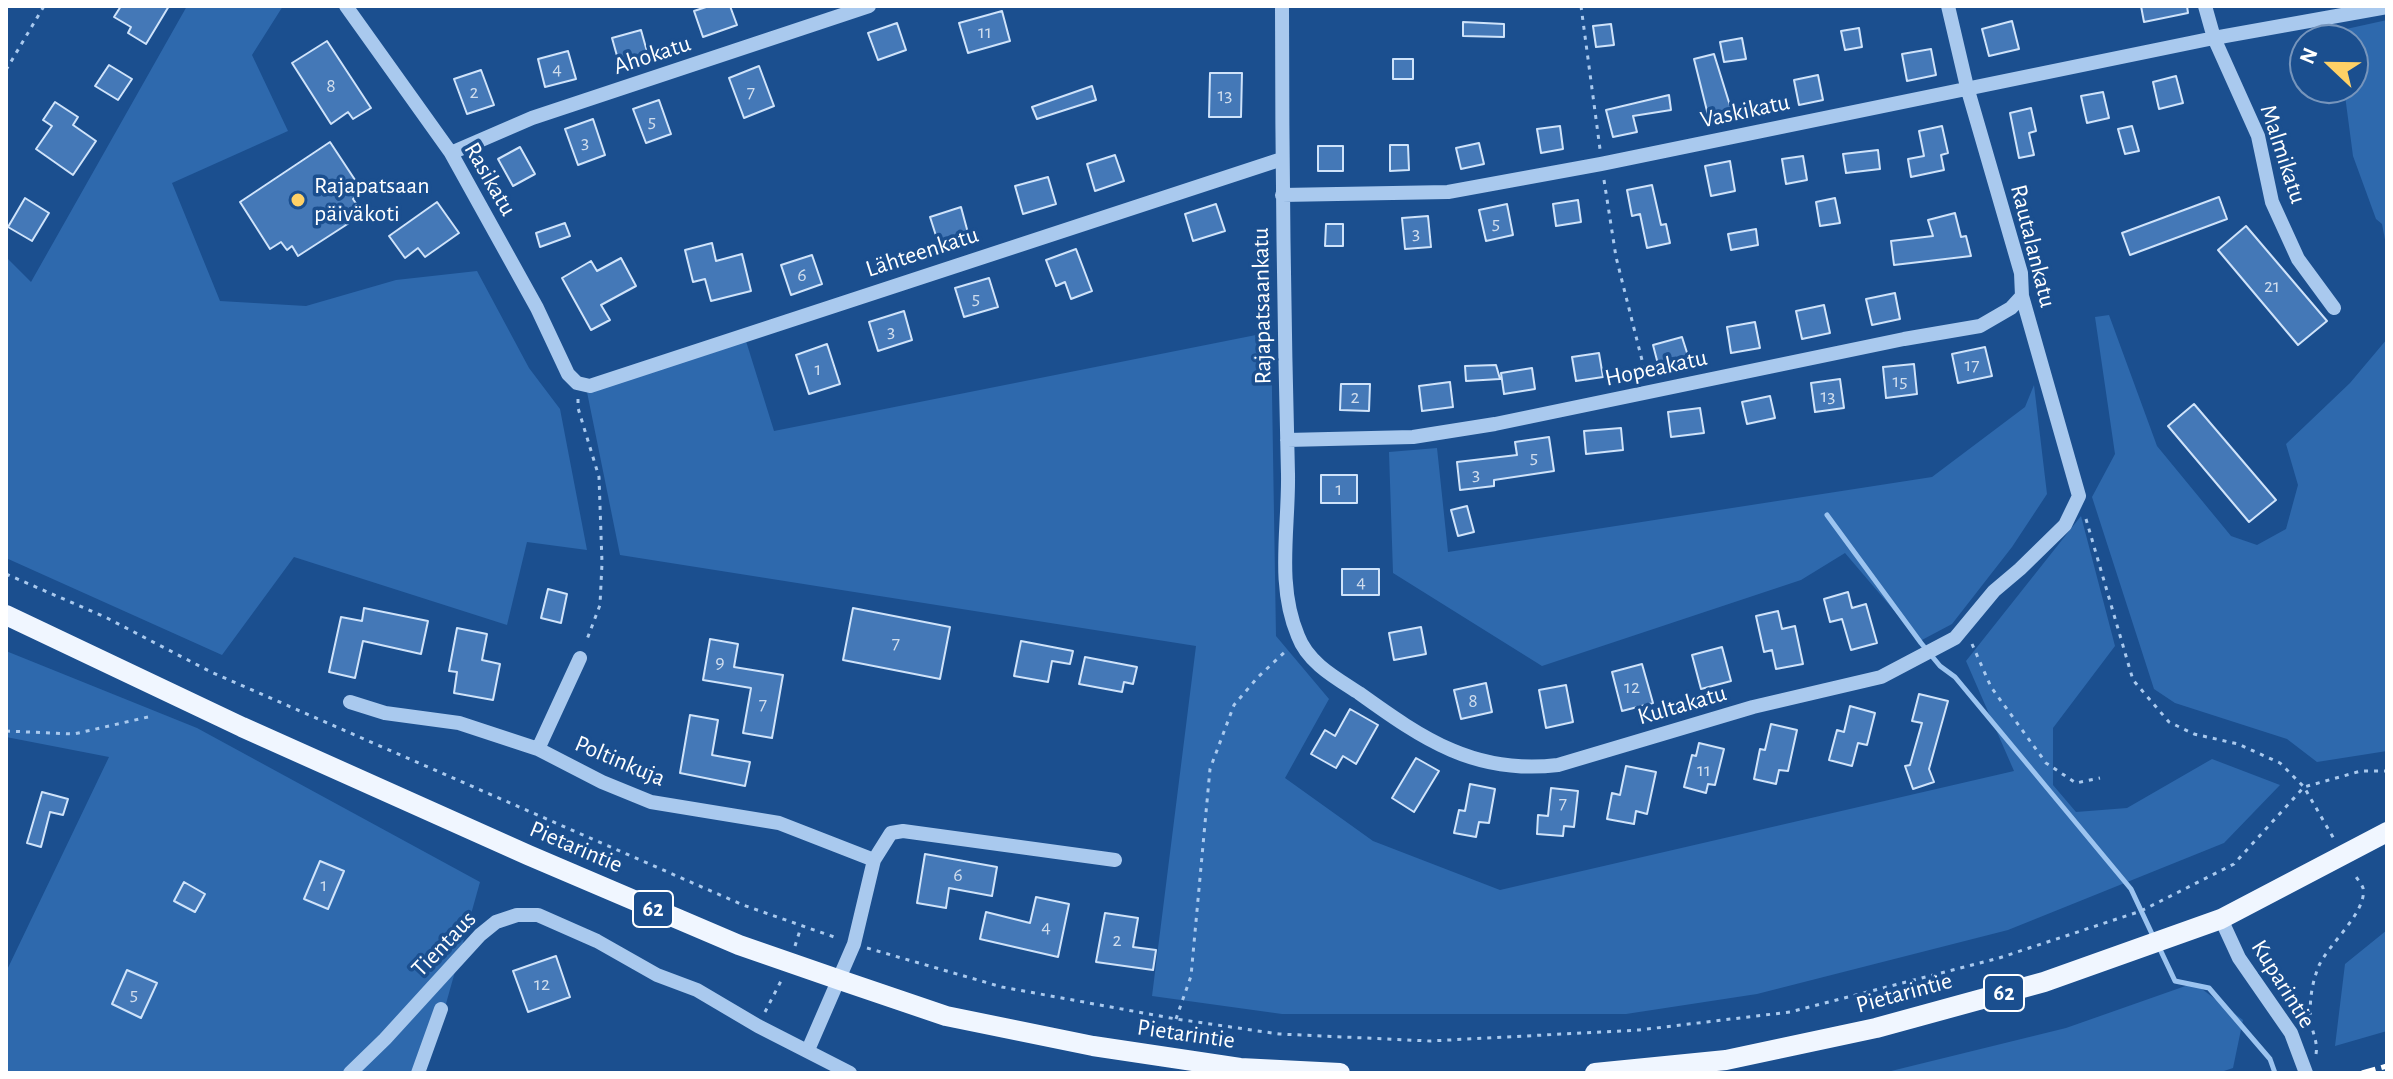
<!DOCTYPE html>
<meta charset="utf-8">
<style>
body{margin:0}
#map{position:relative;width:2393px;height:1079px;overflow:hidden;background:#1b4f8f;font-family:"Alegreya Sans",sans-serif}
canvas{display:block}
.frame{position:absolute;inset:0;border:8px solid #fff;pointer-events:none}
.north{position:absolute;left:2289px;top:24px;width:80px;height:80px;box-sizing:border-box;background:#1b4f8f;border:2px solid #7695bc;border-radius:50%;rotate:292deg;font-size:22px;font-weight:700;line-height:32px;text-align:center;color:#fff}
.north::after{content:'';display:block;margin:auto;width:28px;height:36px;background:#ffd166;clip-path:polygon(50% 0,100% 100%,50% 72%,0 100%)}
</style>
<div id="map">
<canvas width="2393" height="1079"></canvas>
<div class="frame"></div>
<div class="north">N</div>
</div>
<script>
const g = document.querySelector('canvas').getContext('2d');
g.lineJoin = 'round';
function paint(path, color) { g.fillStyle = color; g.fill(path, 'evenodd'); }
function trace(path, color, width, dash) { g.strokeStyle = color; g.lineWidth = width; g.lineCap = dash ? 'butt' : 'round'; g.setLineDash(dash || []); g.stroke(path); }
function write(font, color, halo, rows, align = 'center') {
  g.font = font + ' "Alegreya Sans",sans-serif'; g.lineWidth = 7; g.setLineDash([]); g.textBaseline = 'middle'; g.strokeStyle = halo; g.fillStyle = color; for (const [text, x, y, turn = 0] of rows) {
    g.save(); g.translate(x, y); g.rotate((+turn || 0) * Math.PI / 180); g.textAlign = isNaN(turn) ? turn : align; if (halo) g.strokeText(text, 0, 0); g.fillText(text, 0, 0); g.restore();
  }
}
const green = new Path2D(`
 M187,6H283L252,55L288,131L172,183L220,301L306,306L396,280L477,271L529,368L560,409L587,550L527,542L507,625L294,557L222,655L6,558V257L31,282Z
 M2387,20V250L2382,224L2376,219L2353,156L2344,88H2353V40H2330L2328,33Z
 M2109,315L2157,446L2231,536L2257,545L2286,529L2298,485L2286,444L2350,383L2387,339V751L2317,762L2287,739L2175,703L2154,689L2092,497L2115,454L2095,317Z
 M1271,332L1276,636L1329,699L1285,778L1373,841L1500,890L2014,771L1966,661L2081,516L2115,646L2053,728V785L2076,812L2127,808L2212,759L2280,785L2224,843L2008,930L1757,994L1626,1014H1282L1152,996L1196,646L620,555L587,392L746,341L774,431Z
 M2034,385L2047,494L2012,547L1952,624L1920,641L1845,553L1801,580L1542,666L1393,573L1389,452L1437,448L1448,552L1932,477L2025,407Z
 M6,651L197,728L480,882L442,1018L419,1073H6V972L109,757L6,737Z
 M2387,930V1031L2335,1046L2345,964Z
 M2194,983L2243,1020L2233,1068L2218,1073H1883L2066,1028Z`);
const stream = new Path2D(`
 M1827,515L1921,643L1940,666L1955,677L2131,889L2153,936
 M2158,945L2175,981L2209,988L2270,1059L2275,1073`);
const building = new Path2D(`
 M121,6H169L146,44L128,33L131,27L114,17Z
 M709,6H730L737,25L703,37L694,11Z
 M2141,6H2187L2188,13L2144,22Z
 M1002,11L1010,41L968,53L959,23Z
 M2012,21L2019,49L1989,56L1982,29Z
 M1463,22L1504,24V37L1463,36Z
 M897,23L906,50L878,60L868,33Z
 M1611,24L1614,45L1596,47L1593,26Z
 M1859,28L1862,47L1845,50L1841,31Z
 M641,30L648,55L619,63L612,38Z
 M1742,38L1746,59L1724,62L1720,42Z
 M327,41L371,108L353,119L348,112L331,124L292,63Z
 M1931,49L1936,75L1907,81L1902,54Z
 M568,51L576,79L545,87L538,59Z
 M1714,54L1732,112L1709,119L1694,59Z
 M1393,59H1413V79H1393Z
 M109,65L132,79L118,100L95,86Z
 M759,66L774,106L744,118L729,78Z
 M481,70L494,105L467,114L454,79Z
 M1210,73H1242L1241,117H1209Z
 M1818,75L1823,100L1799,105L1794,80Z
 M2176,76L2183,103L2159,109L2153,82Z
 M1092,86L1096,100L1037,119L1032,107Z
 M2103,92L2109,118L2087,123L2081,96Z
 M1669,95L1671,110L1633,116L1637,132L1613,137L1606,110Z
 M659,100L671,134L646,143L633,109Z
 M55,102L78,117L73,125L96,141L73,175L36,149L52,126L43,120Z
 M2031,108L2036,131L2029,133L2034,155L2019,158L2010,113Z
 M593,119L605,155L578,165L565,129Z
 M1560,126L1563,149L1541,153L1537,129Z
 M1942,126L1948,153L1941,155L1944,170L1911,177L1908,159L1924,156L1919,131Z
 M2132,126L2139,151L2125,154L2118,129Z
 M330,142L363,192L353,199L363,214L298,256L292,246L287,250L281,242L270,249L240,202Z
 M1479,143L1484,164L1461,169L1456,148Z
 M1390,145H1408L1409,170L1390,171Z
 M1318,146H1343V171H1318Z
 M520,147L535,174L513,186L498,159Z
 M1878,150L1880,169L1846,173L1843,154Z
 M1115,155L1124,181L1095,191L1087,164Z
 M1803,156L1807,180L1786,184L1782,159Z
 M1730,161L1735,191L1711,196L1705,166Z
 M1048,177L1056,204L1023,214L1015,186Z
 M1652,185L1661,225L1666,224L1670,243L1647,248L1640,214L1632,216L1627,190Z
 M2219,197L2227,219L2130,255L2122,233Z
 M25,198L49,213L32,241L8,227Z
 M1835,198L1840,223L1820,226L1816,202Z
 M1578,200L1581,222L1556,226L1553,204Z
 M437,202L459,233L425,257L418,248L405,258L389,236Z
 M1216,204L1225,231L1193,241L1185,214Z
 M1507,204L1513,235L1486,241L1479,210Z
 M961,207L968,233L938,242L930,217Z
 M1955,213L1961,237L1966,236L1971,256L1894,265L1891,241L1933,236L1928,220Z
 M1428,216L1431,247L1405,249L1402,218Z
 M565,223L570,236L540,247L536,233Z
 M1326,224H1343V246H1325Z
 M2246,226L2327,321L2298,345L2218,250Z
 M1756,229L1758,245L1731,250L1728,234Z
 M712,243L716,261L742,254L751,291L711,301L705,279L693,282L685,250Z
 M1076,249L1092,291L1071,299L1065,282L1056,286L1046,260Z
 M812,255L822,284L791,295L781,265Z
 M621,258L636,286L601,305L610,320L591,330L562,278L591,261L597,271Z
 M989,278L998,307L964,317L955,288Z
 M1895,293L1900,319L1872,325L1866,299Z
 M1824,305L1830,333L1802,339L1796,311Z
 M904,311L912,340L878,351L869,322Z
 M1755,322L1760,348L1731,353L1727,327Z
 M1682,337L1689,359L1659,368L1653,345Z
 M827,344L840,384L809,394L796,355Z
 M1985,347L1992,376L1958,383L1952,354Z
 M1599,353L1603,377L1576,381L1572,357Z
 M1914,364L1917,394L1886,398L1883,367Z
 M1496,365L1500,379L1466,381L1465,366Z
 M1532,368L1535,389L1504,394L1501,373Z
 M1840,379L1844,408L1815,412L1811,383Z
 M1450,382L1453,407L1422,411L1419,386Z
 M1341,384H1370L1369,411L1340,410Z
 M1770,396L1775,418L1747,424L1742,402Z
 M2194,404L2276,500L2249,522L2168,426Z
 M1700,408L1704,433L1671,437L1668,412Z
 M1621,428L1623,450L1586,454L1584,431Z
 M1549,437L1554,471L1494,480V486L1460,490L1457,462L1517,455L1515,442Z
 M1321,475H1357V503H1321Z
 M1467,506L1474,532L1458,536L1451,510Z
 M1342,569H1379V595H1342Z
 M548,589L567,594L561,623L541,618Z
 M1848,592L1852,608L1866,604L1877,643L1851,650L1842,619L1830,622L1824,599Z
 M364,608L428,621L421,654L363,641L355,678L329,672L341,617L362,621Z
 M853,608L950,627L940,679L843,660Z
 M1778,611L1782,629L1795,626L1803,664L1776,669L1772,650L1764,652L1756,616Z
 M1421,627L1426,654L1394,660L1389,633Z
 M457,628L487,634L482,660L500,664L493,700L454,693L457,672L449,671Z
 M710,639L738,644L734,667L783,675L772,738L743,733L751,688L703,680Z
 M1021,641L1073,651L1070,664L1052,661L1048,682L1014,676Z
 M1722,647L1731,681L1701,689L1692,655Z
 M1085,657L1137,667L1133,684L1124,682L1122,692L1079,684Z
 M1642,664L1653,703L1622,711L1612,672Z
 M1486,683L1492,712L1461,719L1454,690Z
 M1566,685L1573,722L1546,728L1539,690Z
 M1919,694L1948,701L1929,769L1934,782L1913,789L1905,766L1910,765L1922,723L1912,721Z
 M1850,706L1875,713L1867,745L1858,743L1852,766L1829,760L1837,730L1844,732Z
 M1350,709L1378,725L1356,764L1343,756L1336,768L1311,754L1325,730L1335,736Z
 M690,715L718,720L712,755L750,762L745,786L680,773Z
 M1771,724L1797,730L1788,771L1779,770L1776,784L1754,779L1760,749L1765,750Z
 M1699,743L1724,749L1715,785L1708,784L1706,793L1684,787L1692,755L1696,756Z
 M1416,758L1439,771L1414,812L1392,798Z
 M1626,766L1656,772L1647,814L1636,811L1634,824L1607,819L1612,793L1620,795Z
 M1470,784L1495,789L1489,823L1479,822L1476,837L1454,833L1459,810L1465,811Z
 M1551,788L1578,791L1574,827L1564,826L1563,836L1537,834L1538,815L1548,816Z
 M42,792L68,799L63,815L50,812L41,847L27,843Z
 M925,854L997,867L992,896L949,888L946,908L917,903Z
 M320,861L344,871L328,909L304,899Z
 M184,882L205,894L195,912L174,901Z
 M1036,897L1069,904L1058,957L980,939L986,912L1030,923Z
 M1105,913L1138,918L1133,947L1156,950L1153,970L1096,962Z
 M556,956L570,997L528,1012L513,971Z
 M127,970L157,983L141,1018L112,1004Z`);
const path = new Path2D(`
 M1581,6L1600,149
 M6,70L44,6
 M1604,180L1616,257L1646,376
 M578,399V408L599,477L602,563L600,605L586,642
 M2086,519L2133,680L2169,722L2194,734L2238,744L2280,763L2304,787L2334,839
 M6,574L105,617L211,672L743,905L837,938
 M1972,644L1991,687L2046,763L2076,783L2100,778
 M6,731L74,734L148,717
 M795,946L801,927
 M867,948L1002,987L1176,1019L1279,1034L1430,1041L1639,1030L1790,1012L1999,958L2141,911L2234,864L2304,787L2361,771H2387
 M765,1012L782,979
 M1176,1019L1191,976L1210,769L1234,705L1258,677L1288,649
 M2316,1054C2318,1043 2313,1034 2311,1023C2309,1005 2311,986 2318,968C2326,946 2368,912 2363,888C2361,883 2355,876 2353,872`);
const minor = new Path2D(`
 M346,6L451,153L537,308L568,374L577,383L590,386L1282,159
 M1282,6C1282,162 1284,318 1288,474C1289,528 1276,584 1298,636C1308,663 1336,678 1359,693C1423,739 1475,775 1558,765L1753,707L1881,677L1955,638L1994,591L2020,569L2065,525L2079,496L2022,296L2021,273L1967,87L1948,6
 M2205,6L2214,38L2258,136L2272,202L2298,259L2334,308
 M451,153L532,118L869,6
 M1282,195L1448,192L1601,164L2214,38L2387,7
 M1287,440L1413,437L1495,424L1904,339L1980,326L2011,308L2022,296
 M350,702L385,713L459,723L538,749L602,782L651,802L779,823L874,860L891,833L903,831L1115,860
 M538,749L580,658
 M2221,919L2239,958L2291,1033L2306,1073
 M808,1050L854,944L874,860
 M350,1073L385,1039L480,935L496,922L517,915H538L597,941L657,975L697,990L758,1026L850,1073
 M418,1073L441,1009`);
const major = new Path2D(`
 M6,615L242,727L528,855L739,945L840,980L946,1016L1093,1046L1240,1068L1340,1073
 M1595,1073L1726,1060L1876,1028L2044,982L2221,919L2387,832`);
const rail = new Path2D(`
 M2362,1073L2387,1066`);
const markers = [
 [298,200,8,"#ffd166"]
];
const numberNames = [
 ["11",985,32],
 ["4",557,69],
 ["8",331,86],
 ["2",474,92],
 ["7",751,92],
 ["13",1225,95],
 ["5",652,121],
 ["3",585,142],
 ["5",1496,223],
 ["3",1416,233],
 ["6",802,275],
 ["21",2272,286],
 ["5",976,298],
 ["3",891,331],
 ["17",1972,365],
 ["1",818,369],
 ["15",1900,381],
 ["13",1828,396],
 ["2",1355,397],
 ["5",1534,457],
 ["3",1476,474],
 ["1",1339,489],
 ["4",1361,582],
 ["7",896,643],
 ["9",720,662],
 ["12",1632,687],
 ["8",1473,701],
 ["7",763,704],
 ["11",1704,770],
 ["7",1563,803],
 ["6",958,875],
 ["1",324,885],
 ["4",1046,927],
 ["2",1117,940],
 ["12",542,984],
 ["5",134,994]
];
const shields = [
 [653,909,40],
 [2004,993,40]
];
const shieldNames = [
 ["62",653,909],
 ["62",2004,993]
];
const streetNames = [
 ["Ahokatu",652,55,-18],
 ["Vaskikatu",1745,111,-12],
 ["Malmikatu",2283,154,72],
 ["Rasikatu",490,179,60],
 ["Rautalankatu",2033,246,76],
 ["Lähteenkatu",922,252,-18],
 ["Rajapatsaankatu",1262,306,-91],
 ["Hopeakatu",1656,368,-12],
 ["Kultakatu",1682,705,-16],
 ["Poltinkuja",620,761,23],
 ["Pietarintie",576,847,23],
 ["Tientaus",444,944,-46],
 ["Kuparintie",2283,984,58],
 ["Pietarintie",1904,993,-15],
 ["Pietarintie",1186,1034,8]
];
const poiNames = [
 ["Rajapatsaan",314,186],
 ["päiväkoti",314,214]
];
paint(green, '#2e69ad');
trace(stream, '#9cc4f0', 5);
paint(building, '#4478b7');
trace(building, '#cfe3fa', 2);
trace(path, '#a9c9ee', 3, [4, 6]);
trace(minor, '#a9c9ee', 14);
trace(major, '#f0f6ff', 20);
trace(rail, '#fff', 5, [14, 6]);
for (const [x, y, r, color] of markers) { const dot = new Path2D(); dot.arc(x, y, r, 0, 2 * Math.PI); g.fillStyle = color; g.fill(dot); trace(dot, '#1b4f8f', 3); }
write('20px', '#d0dded', null, numberNames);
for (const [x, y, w] of shields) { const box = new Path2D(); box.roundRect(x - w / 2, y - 18, w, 36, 6); g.fillStyle = '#1b4f8f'; g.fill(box); trace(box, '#fff', 2); }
write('bold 22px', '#fff', null, shieldNames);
write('24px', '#fff', '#1b4f8f', streetNames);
write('24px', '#fff', '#1b4f8f', poiNames, 'left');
</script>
